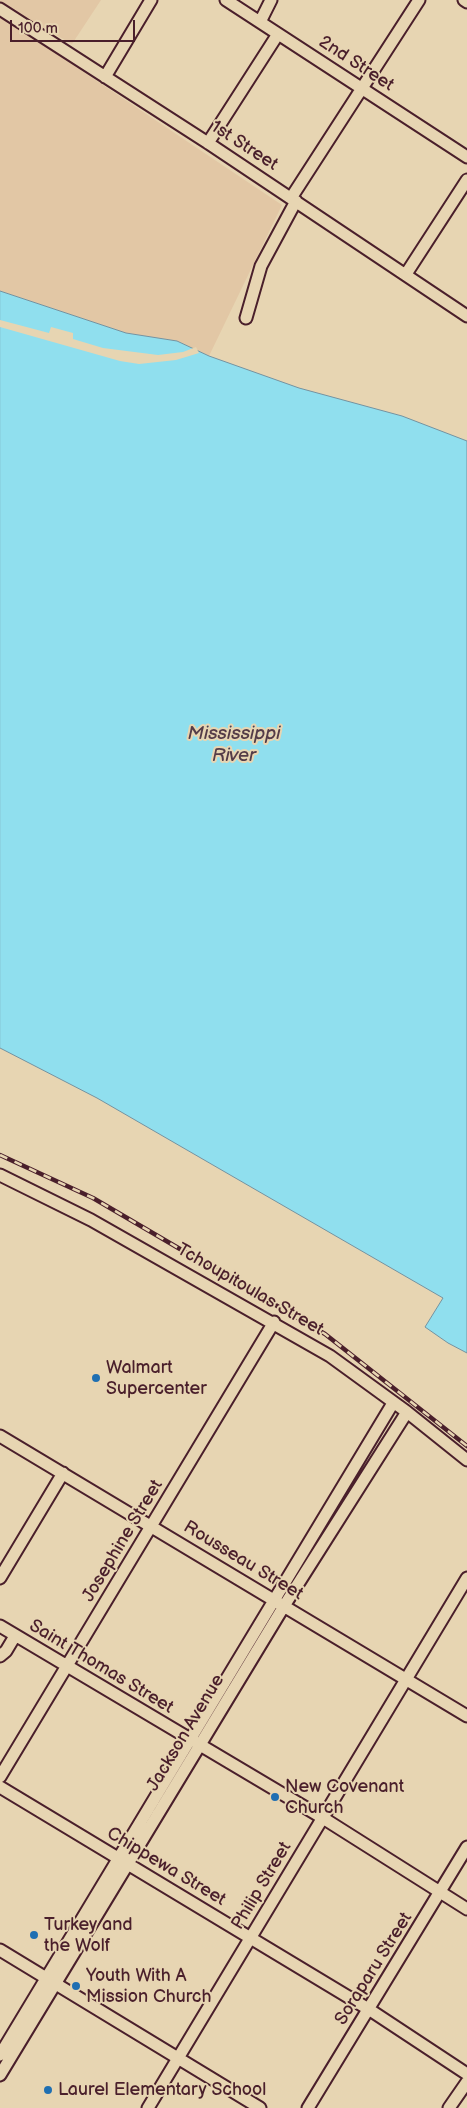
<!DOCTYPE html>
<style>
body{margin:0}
#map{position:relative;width:467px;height:2108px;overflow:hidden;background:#e7d5b2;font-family:"Balsamiq Sans",sans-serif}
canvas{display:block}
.scale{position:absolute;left:10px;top:20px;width:125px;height:22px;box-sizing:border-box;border:2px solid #4a1f2b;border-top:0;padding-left:6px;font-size:15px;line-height:18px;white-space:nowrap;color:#4a1f2b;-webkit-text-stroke:4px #e7d5b2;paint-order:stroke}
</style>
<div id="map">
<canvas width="467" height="2108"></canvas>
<div class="scale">100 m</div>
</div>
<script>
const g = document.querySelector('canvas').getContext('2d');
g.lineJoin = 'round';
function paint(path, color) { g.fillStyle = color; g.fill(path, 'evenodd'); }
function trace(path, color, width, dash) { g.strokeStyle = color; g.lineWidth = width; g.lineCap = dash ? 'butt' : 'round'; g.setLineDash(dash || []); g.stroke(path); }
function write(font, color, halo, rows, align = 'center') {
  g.font = font + ' "Balsamiq Sans",sans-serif'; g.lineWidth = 4; g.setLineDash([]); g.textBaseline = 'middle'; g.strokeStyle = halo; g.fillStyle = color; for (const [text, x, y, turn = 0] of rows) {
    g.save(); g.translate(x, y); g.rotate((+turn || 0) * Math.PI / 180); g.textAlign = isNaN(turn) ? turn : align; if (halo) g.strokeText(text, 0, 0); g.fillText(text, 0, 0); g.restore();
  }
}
const built = new Path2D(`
 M0,0H101L72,44L8,8L0,3Z
 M0,16L282,205L209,356L177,341L126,333L0,291Z`);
const water = new Path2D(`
 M0,291L126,333L177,341L209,356L299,388L402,416L467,441V1353L448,1343L425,1327L443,1298L97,1098L0,1048Z`);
const pier = new Path2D(`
 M0,320L49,333L51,327L73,333V339L103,348L158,355L183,352L196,347L199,353L176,360L139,364L120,361L0,327Z`);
const minor = new Path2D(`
 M226,0L467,157
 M464,0L467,2
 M0,9L208,143L467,316
 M260,22L271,0
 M105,77L151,0
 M208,143L278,34
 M291,198L419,0
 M406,274L467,180
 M246,318L261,266L296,201
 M0,1175L91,1220L330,1356L407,1412L467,1460
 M0,1436L467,1716
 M0,1578L63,1473
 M0,1626L323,1818L467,1909
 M0,1656L6,1651L15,1636
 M0,1777L274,1322
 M0,1787L370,2010L467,2074
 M0,1950L260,2108
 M0,2055L393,1403
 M0,2075L284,1606L407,1412
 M148,2108L467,1578
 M308,2108L467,1847
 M449,2108L467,2082`);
const rail = new Path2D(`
 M0,1155L93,1198L325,1334L467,1446`);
const markers = [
 [96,1378,5,"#1f6fb2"],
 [275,1797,5,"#1f6fb2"],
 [34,1935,5,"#1f6fb2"],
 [76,1986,5,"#1f6fb2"],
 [48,2090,5,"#1f6fb2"]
];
const streetNames = [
 ["2nd Street",356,64,33],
 ["1st Street",244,146,33],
 ["Tchoupitoulas Street",250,1290,30],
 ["Josephine Street",123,1541,-59],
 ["Rousseau Street",243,1561,31],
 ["Saint Thomas Street",101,1667,31],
 ["Jackson Avenue",186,1733,-59],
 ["Chippewa Street",166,1867,31],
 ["Philip Street",262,1886,-59],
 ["Soraparu Street",374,1969,-58]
];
const poiNames = [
 ["Walmart",106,1368],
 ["Supercenter",106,1389],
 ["New Covenant",285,1787],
 ["Church",285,1808],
 ["Turkey and",44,1925],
 ["the Wolf",44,1946],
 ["Youth With A",86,1976],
 ["Mission Church",86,1997],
 ["Laurel Elementary School",58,2090]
];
const waterNames = [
 ["Mississippi",234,734],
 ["River",234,756]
];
paint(built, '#e2c7a5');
paint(water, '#90dfee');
trace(water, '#7492a0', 1);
paint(pier, '#e7d5b2');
trace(minor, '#4a1f2b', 15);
trace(minor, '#e7d5b2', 11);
trace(rail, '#4a1f2b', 4.5);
trace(rail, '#e7d5b2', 2.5, [8]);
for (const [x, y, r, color] of markers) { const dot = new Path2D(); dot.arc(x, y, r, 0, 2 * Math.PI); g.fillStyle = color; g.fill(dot); trace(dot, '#e7d5b2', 2); }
write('18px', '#4a1f2b', '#e7d5b2', streetNames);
write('18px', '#4a1f2b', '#e7d5b2', poiNames, 'left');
write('italic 19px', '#543c48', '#e7d5b2', waterNames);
</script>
